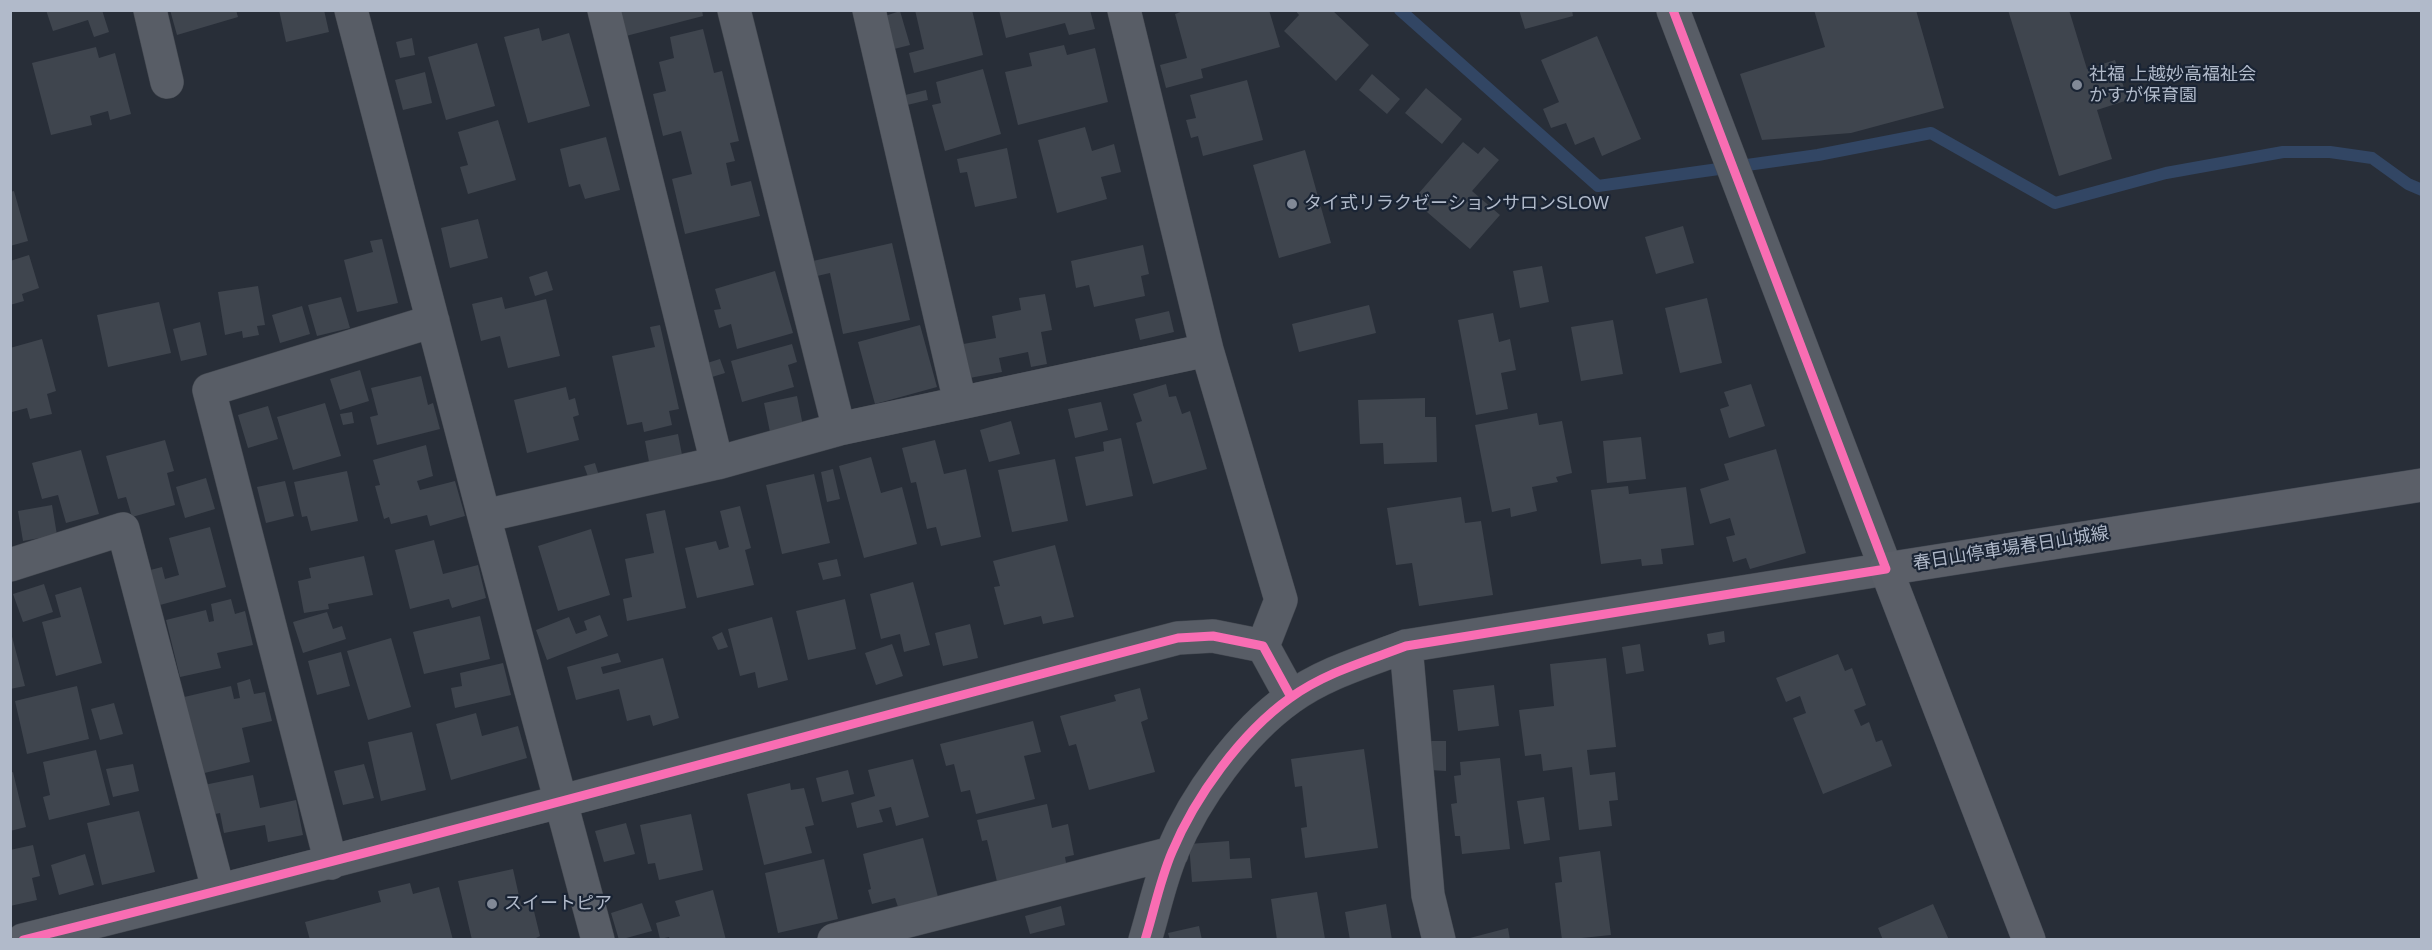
<!DOCTYPE html>
<meta charset="utf-8">
<style>
body{margin:0}
#map{position:relative;width:2432px;height:950px;overflow:hidden;background:#282e38;font-family:Arial,sans-serif}
canvas{display:block}
.frame{position:absolute;inset:0;border:12px solid #b1baca;pointer-events:none}
</style>
<div id="map">
<canvas width="2432" height="950"></canvas>
<div class="frame"></div>
</div>
<script>
const g = document.querySelector('canvas').getContext('2d');
g.lineJoin = 'round';
function trace(path, color, width, dash) { g.strokeStyle = color; g.lineWidth = width; g.lineCap = dash ? 'butt' : 'round'; g.setLineDash(dash || []); g.stroke(path); }
function paint(path, color) { g.fillStyle = color; g.fill(path, 'evenodd'); }
function write(font, color, halo, rows, align = 'center') {
  g.font = font + ' Arial,"Noto Sans JP",sans-serif'; g.lineWidth = 4.5; g.setLineDash([]); g.textBaseline = 'middle'; g.strokeStyle = halo; g.fillStyle = color; for (const [text, x, y, turn = 0] of rows) {
    g.save(); g.translate(x, y); g.rotate((+turn || 0) * Math.PI / 180); g.textAlign = isNaN(turn) ? turn : align; if (halo) g.strokeText(text, 0, 0); g.fillText(text, 0, 0); g.restore();
  }
}
const stream = new Path2D(`
 M1400,10L1598,186L1818,155L1931,133L2055,203L2166,173L2283,152H2330L2372,158L2408,184L2422,190`);
const building = new Path2D(`
 M46,10H102L109,32L94,37L88,20L53,31Z
 M170,10H236L238,17L177,35Z
 M279,10H324L329,32L286,42Z
 M620,10H702L703,16L626,36Z
 M915,10H972L983,55L914,73L909,53L924,49Z
 M999,10H1090L1095,29L1069,35L1065,23L1006,38Z
 M1186,10H1269L1280,47L1201,69L1203,78L1166,88L1160,65L1187,58L1175,14Z
 M1295,10H1332L1369,45L1336,81L1284,31L1299,15Z
 M1519,10H1572L1573,16L1525,29Z
 M1814,10H1916L1944,108L1851,133L1762,140L1740,74L1825,47Z
 M2008,10H2069L2087,69L2115,60L2128,100L2097,110L2112,159L2059,176Z
 M900,11L910,45L886,51L876,19Z
 M539,28L542,41L569,33L590,106L528,123L504,37Z
 M703,29L714,73L722,71L739,141L730,143L735,161L726,163L731,186L751,181L760,216L685,234L672,179L692,174L681,131L663,136L653,94L666,91L659,62L674,58L670,37Z
 M1597,36L1641,139L1602,156L1594,137L1575,145L1566,123L1551,128L1543,109L1559,102L1541,60Z
 M412,38L415,55L400,58L396,42Z
 M477,43L495,106L446,120L428,57Z
 M1064,45L1067,55L1095,48L1108,102L1018,125L1005,72L1032,66L1029,53Z
 M96,47L99,58L115,53L131,114L110,120L108,111L90,116L92,125L51,135L32,63Z
 M983,69L1001,134L945,151L932,105L941,103L936,82Z
 M425,72L432,103L403,110L395,80Z
 M1372,74L1400,99L1387,114L1359,90Z
 M1247,80L1263,140L1203,156L1198,136L1191,138L1186,120L1196,118L1190,95Z
 M1426,88L1462,119L1442,144L1405,113Z
 M926,90L928,100L903,106L901,96Z
 M498,120L516,180L468,194L460,167L468,165L458,132Z
 M1085,127L1092,151L1114,144L1121,172L1101,177L1107,199L1057,213L1038,140Z
 M606,137L620,190L585,199L580,184L569,187L560,149Z
 M1463,142L1478,154L1484,147L1499,160L1472,191L1500,215L1470,249L1413,200Z
 M1007,148L1017,198L975,207L967,172L960,173L957,159Z
 M1305,150L1331,243L1279,258L1253,165Z
 M14,191L28,241L10,246V192Z
 M478,219L488,258L450,268L441,228Z
 M1683,226L1694,263L1656,274L1645,237Z
 M382,239L398,303L357,312L344,260L373,252L370,241Z
 M892,243L910,320L843,334L830,273L817,276L813,261Z
 M1143,245L1149,274L1141,276L1145,296L1094,307L1089,285L1076,288L1071,261Z
 M29,255L39,288L22,294L24,301L10,305V261Z
 M1542,266L1549,302L1520,308L1513,271Z
 M547,271L553,290L535,296L529,277Z
 M775,271L793,333L737,349L731,324L719,328L714,310L721,309L715,289Z
 M258,286L265,325L257,326L259,335L243,338L242,331L225,335L218,292Z
 M1045,294L1052,330L1041,332L1047,364L1031,367L1028,352L999,358L1002,372L964,379L958,345L996,338L992,316L1021,310L1019,298Z
 M341,297L350,328L317,336L308,305Z
 M502,297L505,309L546,299L560,356L508,368L500,336L481,341L472,304Z
 M1707,298L1722,363L1680,373L1665,308Z
 M159,302L171,353L108,367L97,315Z
 M1369,305L1376,333L1299,352L1292,324Z
 M302,306L310,334L280,343L272,315Z
 M1169,311L1174,332L1140,340L1135,319Z
 M1493,313L1499,342L1510,339L1516,370L1501,373L1508,409L1476,415L1458,320Z
 M1613,320L1623,374L1581,381L1571,327Z
 M200,322L207,355L181,361L173,329Z
 M660,325L679,409L669,411L672,425L644,432L642,422L627,425L612,356L655,347L650,327Z
 M920,325L937,387L875,404L858,342Z
 M42,339L56,391L47,394L52,414L30,419L27,408L12,412L10,408V348Z
 M792,344L797,362L788,365L794,387L742,402L731,361Z
 M720,359L725,373L712,377L707,363Z
 M360,370L369,401L340,410L330,379Z
 M421,376L428,405L433,403L440,429L377,445L370,417L378,415L371,388Z
 M1166,384L1169,397L1176,396L1182,414L1190,411L1207,469L1153,484L1136,423L1142,421L1133,394Z
 M1751,384L1765,426L1729,438L1720,409L1729,406L1724,392Z
 M566,387L569,400L575,398L579,415L573,417L579,440L527,453L514,400Z
 M797,396L803,426L770,432L764,403Z
 M1425,398V417H1436L1437,462L1384,464L1383,443L1360,444L1358,400Z
 M1101,402L1108,430L1075,438L1068,409Z
 M325,403L341,456L293,470L277,417Z
 M268,406L278,439L248,448L238,415Z
 M352,412L354,423L343,425L340,414Z
 M1537,413L1539,425L1562,421L1572,473L1556,477L1558,482L1532,487L1537,511L1511,517L1510,508L1492,512L1475,425Z
 M1011,421L1020,454L989,462L980,430Z
 M678,434L683,460L650,467L645,441Z
 M1641,437L1646,479L1607,483L1603,441Z
 M1121,438L1133,496L1086,506L1075,457L1104,451L1103,442Z
 M165,440L174,471L167,473L175,505L132,517L126,497L118,499L106,456Z
 M935,440L944,474L966,469L981,537L941,546L936,527L927,529L916,482L911,483L902,448Z
 M426,445L433,476L417,481L420,490L455,481L465,516L430,526L427,515L391,524L389,517L384,519L375,486L380,485L373,460Z
 M1776,449L1806,553L1750,569L1746,558L1733,562L1726,537L1735,535L1730,518L1710,524L1700,489L1729,480L1724,464Z
 M81,450L99,514L66,523L58,495L42,499L32,463Z
 M871,457L881,493L902,487L917,544L864,558L839,466Z
 M1055,459L1068,521L1012,532L998,470Z
 M595,463L600,479L590,482L584,466Z
 M833,469L840,499L827,502L821,472Z
 M347,471L358,521L311,531L307,516L302,517L294,482Z
 M814,474L830,543L782,554L766,485Z
 M206,478L215,509L185,518L176,487Z
 M285,481L294,516L266,523L257,487Z
 M1628,486L1629,494L1686,487L1694,545L1661,549L1663,564L1642,566L1641,559L1601,564L1591,490Z
 M1461,497L1465,523L1481,521L1493,595L1419,606L1412,563L1396,565L1387,508Z
 M52,505L57,535L23,541L18,511Z
 M740,506L751,548L745,550L754,585L697,598L685,548L716,541L719,550L729,547L720,511Z
 M665,510L686,608L627,621L623,599L632,597L625,559L654,553L646,514Z
 M210,527L226,587L149,608L139,573L162,567L165,579L179,575L169,538Z
 M591,529L610,595L558,611L538,546Z
 M434,540L443,574L478,565L486,598L452,608L449,599L410,609L395,550Z
 M1055,545L1074,617L1043,624L1041,616L1004,625L994,587L1000,586L993,561Z
 M364,556L373,595L328,604L329,609L304,613L298,581L311,578L309,568Z
 M837,559L841,576L823,580L818,563Z
 M913,582L930,645L904,652L900,634L881,639L870,594Z
 M44,584L53,612L23,622L13,594Z
 M81,587L102,663L56,676L42,622L61,617L55,595Z
 M231,599L235,614L245,611L253,645L217,653L221,668L180,677L166,620L206,610L209,622L214,621L211,604Z
 M845,599L856,649L808,660L796,611Z
 M327,612L333,629L342,626L346,639L303,653L293,622Z
 M600,615L608,636L547,660L536,630L569,617L576,634L587,630L584,621Z
 M480,616L490,659L424,674L413,632Z
 M772,617L788,680L758,688L755,672L740,676L728,629Z
 M970,624L978,658L943,666L935,633Z
 M10,629L25,686L10,689Z
 M1724,631L1725,642L1709,645L1707,634Z
 M722,632L728,647L718,650L712,637Z
 M391,638L411,707L368,720L347,651Z
 M892,644L903,676L876,685L865,653Z
 M1640,644L1644,671L1626,674L1622,647Z
 M341,652L350,686L317,695L308,661Z
 M618,653L621,662L601,667L603,674L663,658L679,718L653,726L650,715L627,721L619,689L576,700L567,667Z
 M1838,654L1845,671L1852,668L1866,705L1854,710L1861,726L1869,722L1876,742L1882,740L1892,766L1823,794L1793,718L1806,713L1800,696L1786,702L1776,678Z
 M1606,658L1616,747L1587,750L1590,775L1615,772L1618,800L1609,801L1612,826L1579,830L1572,767L1543,771L1541,754L1525,756L1519,710L1554,706L1550,664Z
 M503,663L511,695L455,708L451,688L462,686L460,673Z
 M250,679L254,694L265,692L272,721L242,728L250,762L192,776L180,698L231,686L234,699L240,698L237,683Z
 M1494,685L1499,726L1458,731L1453,690Z
 M77,686L89,739L27,754L15,701Z
 M1140,688L1148,719L1141,722L1155,772L1089,790L1076,744L1069,746L1060,716L1116,701L1114,695Z
 M114,703L123,734L100,740L91,709Z
 M476,713L482,736L518,726L527,758L451,780L436,724Z
 M1033,721L1041,752L1024,756L1035,799L976,814L970,790L961,792L954,764L946,766L940,744Z
 M412,732L426,790L381,801L368,742Z
 M1429,741H1446V771L1429,770Z
 M1364,749L1378,848L1305,858L1301,828L1307,827L1302,786L1295,787L1291,759Z
 M96,750L110,805L49,820L43,797L50,795L43,762Z
 M1500,758L1510,849L1462,854L1460,836H1455L1451,804L1457,803L1454,776L1461,775L1460,762Z
 M913,759L929,817L896,826L891,807L879,810L883,822L857,828L851,803L875,796L868,770Z
 M133,764L139,791L113,797L106,769Z
 M364,764L374,798L343,805L334,771Z
 M848,770L854,794L822,802L816,778Z
 M13,772L26,827L10,831V773Z
 M253,775L260,808L296,800L303,835L268,842L265,825L224,833L220,813L211,815L204,785Z
 M790,783L791,790L804,788L814,825L805,827L812,853L764,865L747,794Z
 M1544,797L1550,840L1524,844L1517,801Z
 M1047,804L1052,828L1068,824L1074,855L1065,857L1068,874L999,890L987,840L982,841L977,820Z
 M139,811L155,872L102,885L87,823Z
 M691,814L703,870L659,880L655,863L648,864L640,825Z
 M626,823L635,854L604,862L595,831Z
 M923,838L938,897L898,907L895,898L872,904L868,890L871,889L863,854Z
 M1229,841L1230,859L1250,858L1252,878L1192,882L1189,844Z
 M33,845L40,876L32,878L37,900L10,906V850Z
 M1600,851L1611,935L1562,940L1555,883L1562,882L1559,857Z
 M85,854L94,885L59,895L51,865Z
 M824,859L838,919L778,933L765,873Z
 M513,869L521,905L532,903L540,936L532,940H472L458,881Z
 M410,883L413,894L439,887L453,940H310L305,922L381,902L378,891Z
 M713,890L726,940H670L669,937L660,939L656,923L680,916L675,901Z
 M1317,892L1325,939L1277,940L1271,899Z
 M642,903L652,931L619,940L611,913Z
 M1386,904L1392,940H1350L1345,912Z
 M1933,904L1949,940H1883L1878,928Z
 M1061,906L1065,925L1030,934L1025,916Z
 M1199,926L1202,940H1170L1168,933Z
 M1508,928L1510,940H1466V939Z`);
const minor = new Path2D(`
 M150,10L167,82
 M351,10L484,516L598,940
 M604,10L717,463
 M734,10L839,429
 M869,10L960,402
 M1124,10L1207,350L1281,600L1263,646
 M484,516L717,463L839,429L1207,350
 M10,565L123,529L218,889
 M1406,646L1428,895L1439,940
 M331,863L209,390L433,321
 M23,940C409,844 793,739 1178,638L1213,636L1263,646L1291,697
 M834,940L1172,853
 M1145,940C1154,911 1160,880 1172,852C1195,797 1241,733 1290,698C1324,673 1367,661 1406,646L1886,569L1673,10`);
const major = new Path2D(`
 M2029,940L1886,569L2422,485`);
const cycleway = new Path2D(`
 M23,940C409,844 793,739 1178,638L1213,636L1263,646L1291,697
 M1145,940C1154,911 1160,880 1172,852C1195,797 1241,733 1290,698C1324,673 1367,661 1406,646L1886,569L1673,10`);
const markers = [
 [2077,85,6,"#818997"],
 [1292,204,6,"#818997"],
 [492,904,6,"#818997"]
];
const poiNames = [
 ["社福 上越妙高福祉会",2089,75],
 ["かすが保育園",2089,96],
 ["タイ式リラクゼーションサロンSLOW",1304,204],
 ["スイートピア",504,904]
];
const streetNames = [
 ["春日山停車場春日山城線",2011,549,-9]
];
trace(stream, '#324664', 12);
paint(building, '#3f454e');
trace(minor, '#444951', 34);
trace(major, '#454b55', 34);
trace(minor, '#585d66', 33);
trace(major, '#5b5f68', 33);
trace(cycleway, '#f96db3', 9);
for (const [x, y, r, color] of markers) { const dot = new Path2D(); dot.arc(x, y, r, 0, 2 * Math.PI); g.fillStyle = color; g.fill(dot); trace(dot, '#1a2434', 2); }
write('18px', '#b1baca', '#1a2434', poiNames, 'left');
write('18px', '#b1baca', '#1a2434', streetNames);
</script>
